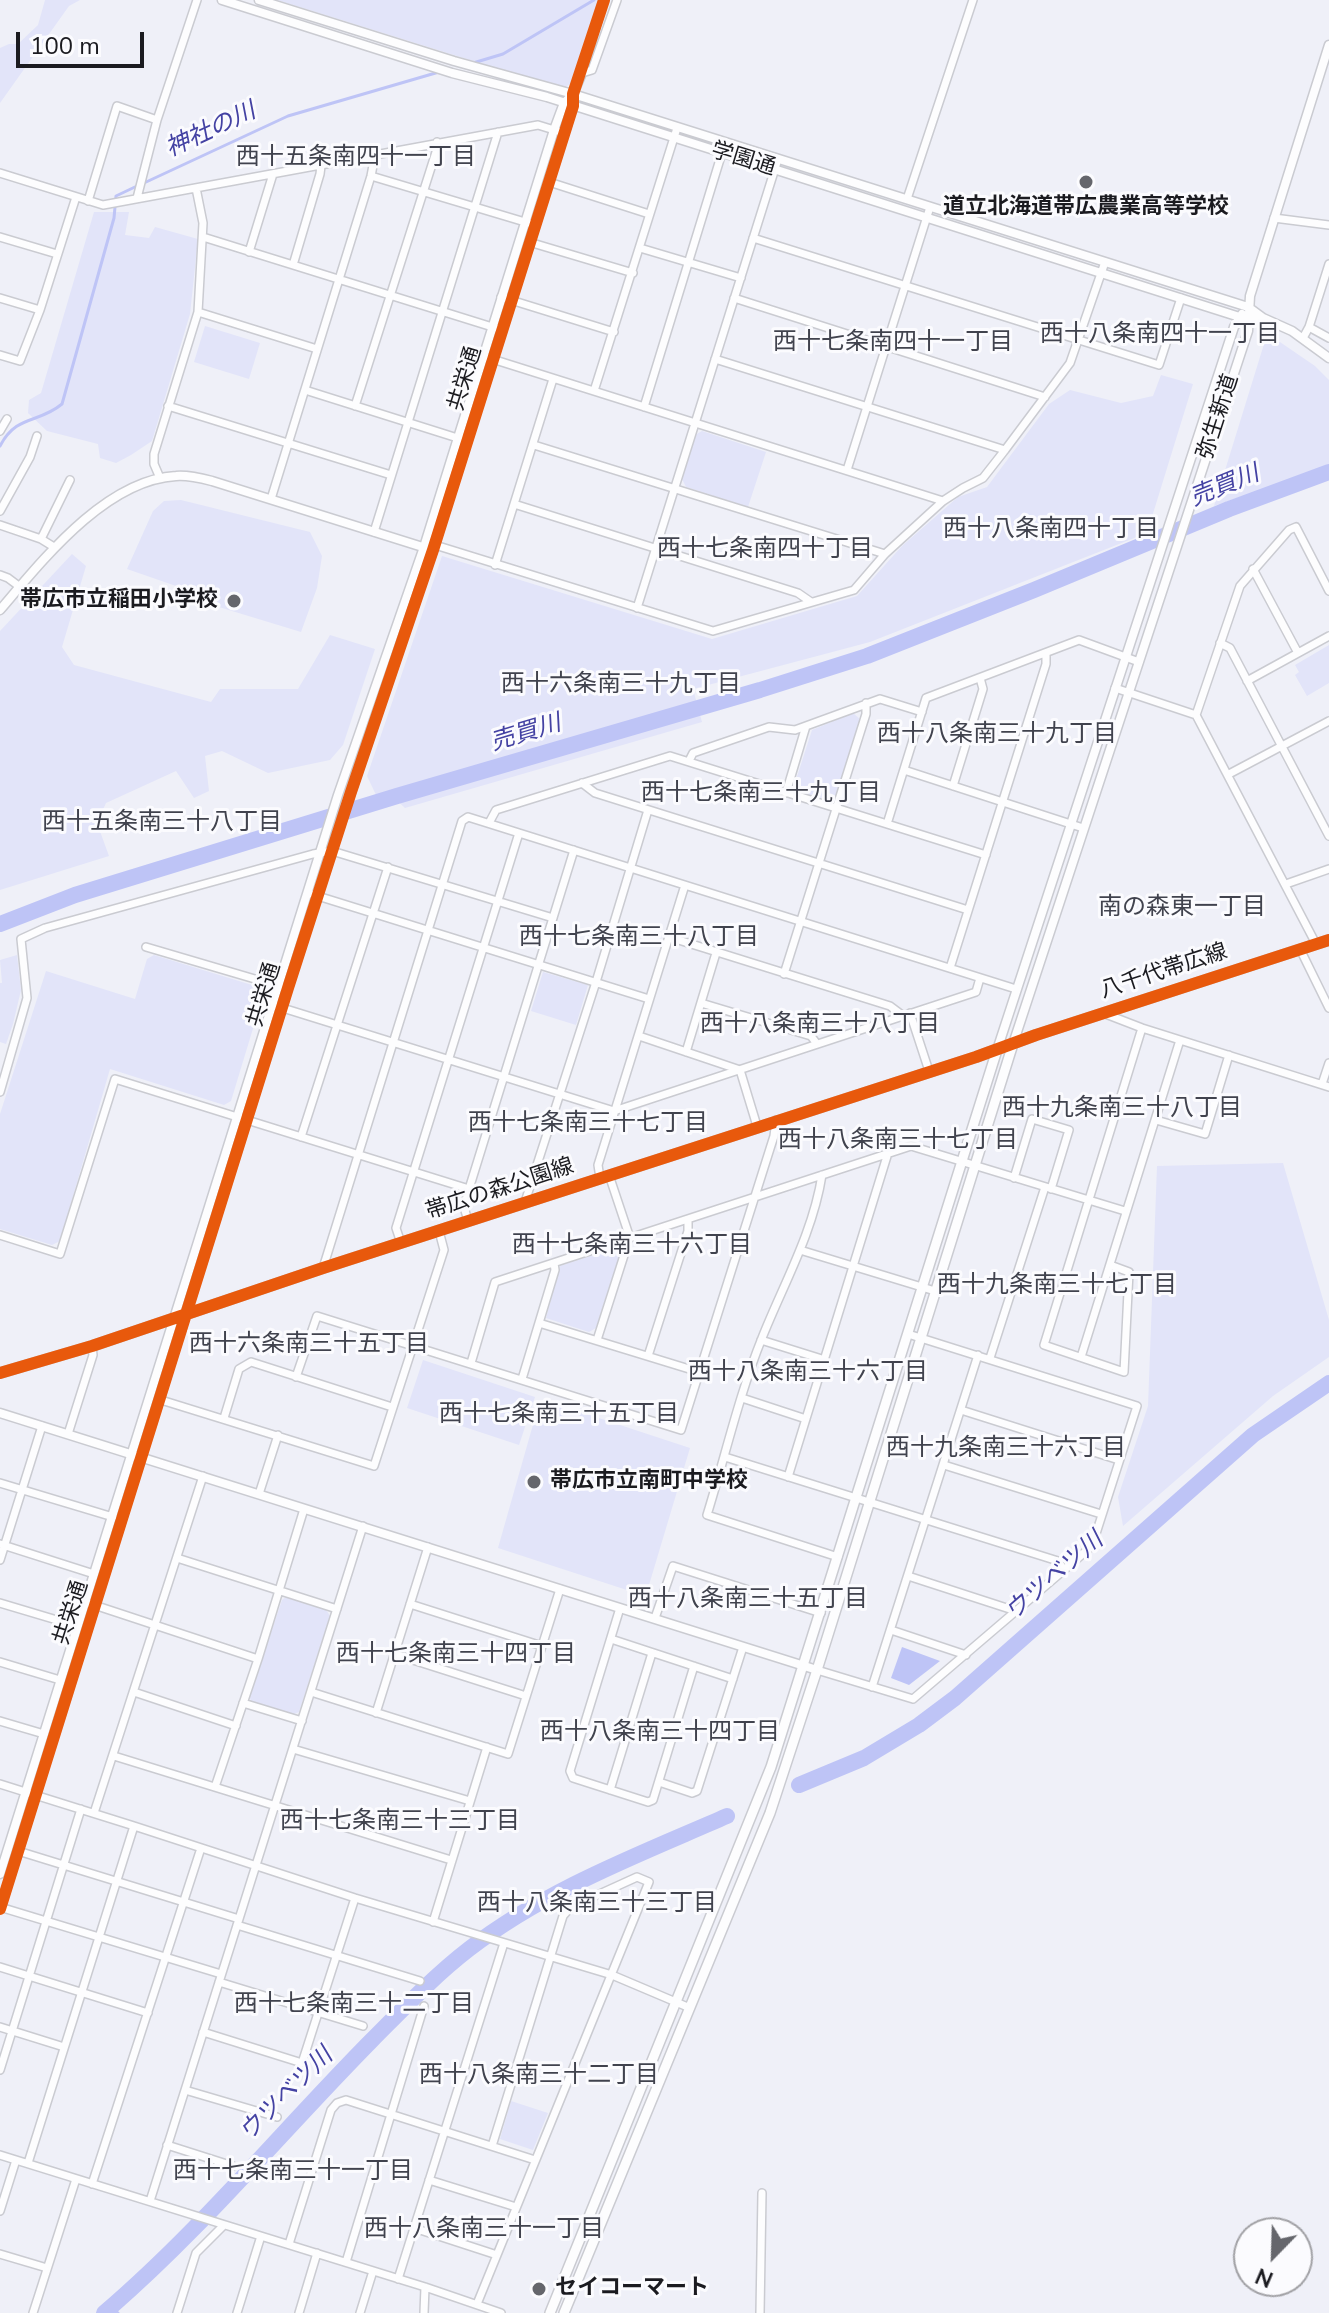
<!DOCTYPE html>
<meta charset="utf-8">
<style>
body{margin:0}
#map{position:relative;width:1329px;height:2313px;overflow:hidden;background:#eff0f8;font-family:"Nunito Sans",sans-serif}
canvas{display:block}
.north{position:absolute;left:1233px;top:2217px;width:80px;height:80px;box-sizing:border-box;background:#fbfbfe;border:2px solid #a1a1a5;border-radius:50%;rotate:203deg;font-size:22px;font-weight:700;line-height:32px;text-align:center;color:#1b1b20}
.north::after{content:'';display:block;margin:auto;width:28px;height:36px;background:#65666c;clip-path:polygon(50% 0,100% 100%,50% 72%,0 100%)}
.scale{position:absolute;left:16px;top:32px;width:128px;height:36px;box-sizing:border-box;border:4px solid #1b1b20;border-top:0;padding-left:10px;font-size:24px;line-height:28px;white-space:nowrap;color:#1b1b20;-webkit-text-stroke:6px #fbfbfe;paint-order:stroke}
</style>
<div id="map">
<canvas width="1329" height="2313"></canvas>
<div class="north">N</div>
<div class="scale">100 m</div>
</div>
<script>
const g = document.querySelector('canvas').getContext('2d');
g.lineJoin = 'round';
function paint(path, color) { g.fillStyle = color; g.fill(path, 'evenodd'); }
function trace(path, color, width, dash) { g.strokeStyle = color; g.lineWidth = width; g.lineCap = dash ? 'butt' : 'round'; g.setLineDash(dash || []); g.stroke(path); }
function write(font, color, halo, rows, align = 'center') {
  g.font = font + ' "Nunito Sans","Noto Sans JP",sans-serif'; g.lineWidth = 6; g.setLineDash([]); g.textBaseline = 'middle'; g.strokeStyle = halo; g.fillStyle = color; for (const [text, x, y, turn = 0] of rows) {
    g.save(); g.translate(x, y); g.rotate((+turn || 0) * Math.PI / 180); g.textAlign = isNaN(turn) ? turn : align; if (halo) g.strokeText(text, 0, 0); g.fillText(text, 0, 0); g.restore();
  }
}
const green = new Path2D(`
 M45,0H80L69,6L0,103V48L9,44H18L38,25Z
 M277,0H600L574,81L563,89Z
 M94,212H129L125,235L149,238L155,227L198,239L190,314L152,441L131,455L116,463L100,458L98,444L47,431L28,413L29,400L41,393Z
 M205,326L260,343L249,379L194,362Z
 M1277,340L1315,366L1329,380V466L1214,506L1264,344Z
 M1161,375L1193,384L1147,533L870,642L693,689L702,722L405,808L390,794L377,797L367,776L442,556L712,639L857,596L902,546L958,497L987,487L1049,404L1070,390L1121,403L1153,396Z
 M702,431L766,452L748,507L686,487L682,479L695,435Z
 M181,500L310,532L322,556L317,588L301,632L173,593L176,586L127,569L153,511L164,501Z
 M72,554L86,566L62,647L74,665L211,702L220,689H298L330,635L375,649L343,745L330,760L268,773L222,751L205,756L209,791L194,798L176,771L106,803L97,823L109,856L0,890V631Z
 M1329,645V683L1307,696L1295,675L1299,672L1295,665Z
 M853,713L860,719L834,801L798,792L794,786L812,730Z
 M17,955L21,990L13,1024L6,1044L0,1042V983H2L0,960Z
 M154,955L265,989L231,1101L224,1105L110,1069L60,1241L52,1245L0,1229V1114L46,971L135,999L147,959Z
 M543,972L588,985L576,1025L531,1011Z
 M1283,1163L1329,1320V1357L1273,1396L1123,1526L1118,1497L1148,1406L1157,1166Z
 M614,1248L620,1253L596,1328L589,1332L546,1318L560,1266Z
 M423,1360L535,1397L519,1445L407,1408Z
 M547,1401L690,1448L649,1585L633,1592L498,1548L538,1407Z
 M286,1597L325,1608L330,1616L299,1712L294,1714L252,1702L249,1697L282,1600Z
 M511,2101L548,2113L533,2150L500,2139Z`);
const water = new Path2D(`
 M902,1647L940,1661L909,1685L891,1678Z`);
const stream = new Path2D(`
 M473,63L503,54L594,0
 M144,183L288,116L439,72
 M0,446C17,414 38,424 62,404L114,218L116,196L137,186
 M110,2308L118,2313`);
const river = new Path2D(`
 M0,924L75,895L397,796L760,690L867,656L1034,590L1229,509L1329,472
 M799,1785L864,1758L919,1725L955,1698L1253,1435L1329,1383
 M104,2313C201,2230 282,2131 372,2040C403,2009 434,1976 469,1949C547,1889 638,1855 727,1816`);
const minor = new Path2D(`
 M582,73L592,70L617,0
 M582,73L604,0
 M0,173L103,205L538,125L564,133
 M371,176L535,225
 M549,182L649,214
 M137,198L157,120L197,0
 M907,199L973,0
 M88,201L117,106L157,120
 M1274,218L1329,225
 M0,237L57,254
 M203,237L502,330
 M753,238L1159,365L1181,298
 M529,242L633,273
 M640,248L741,278
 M249,252L273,174
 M293,265L320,174L321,166
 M501,297L614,332
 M0,298L40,310
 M734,298L1045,397
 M198,312L317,349
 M1309,327L1329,338
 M1303,338L1309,327L1329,264
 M0,355L20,361L40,310L76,197
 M489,358L943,501
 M715,359L1005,450
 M305,390L467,441
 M594,391L677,128
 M168,406L391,475
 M355,406L436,152L437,142
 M644,407L725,143
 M0,431L7,419
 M534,445L885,554
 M847,470L930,207
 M160,478L154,464V454L198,312L203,223L196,188
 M271,499L371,176L375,155
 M514,504L798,593L811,602
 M0,511L30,457L37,436
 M0,525L41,539L54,547
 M374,532L498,132
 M41,539L70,480
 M435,545L713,631L854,590L885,554L943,501L963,488L983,478L1005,450L1070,363L1105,262
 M495,565L553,379
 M1253,569L1298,653
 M0,575L8,578L20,587
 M637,608L778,159
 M1220,643L1230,648L1329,836
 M1247,681L1329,636
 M1115,688L1196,715L1316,944
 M1196,715L1240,586L1289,530L1296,527L1329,591
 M689,761L693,753L769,727L795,730L880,699L922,712
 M904,770L1083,828
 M1229,774L1329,721
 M582,783L595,793L968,910
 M953,786L983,689L980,678
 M786,793L806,726
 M489,823L496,810L670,756L986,855
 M887,824L926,698L1079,640L1139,662
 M1286,884L1329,869
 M308,893L649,999
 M669,937L890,1006L902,1015
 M146,947L282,987
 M1300,949L1329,1008
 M950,968L1046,664V653
 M784,974L866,714V703
 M701,1003L811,1036L817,1044
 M273,1005L614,1111L976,992L980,978
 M910,1013L929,1071
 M1103,1013L1142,1028L1329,1087
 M639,1036L740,1070L757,1126
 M686,1052L716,953
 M1322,1084L1329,1063
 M0,1092L27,998L21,939L45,928L313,854L332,851L553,918
 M1156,1120L1205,1134L1229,1055
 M301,1137L388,867
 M609,1175L630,1238
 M822,1175C813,1233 783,1285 762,1338C739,1395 725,1457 707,1515L838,1557
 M600,1178L598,1165L685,885
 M1014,1178L1032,1119L1069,1130L1051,1189
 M525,1202L596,982L648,810
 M468,1221L464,1207L469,1189L574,850
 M0,1235L60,1254L115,1079L469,1189
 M401,1243L396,1228L519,833
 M800,1250L935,1291
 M1110,1265L1129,1272L1124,1372L1044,1345L1142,1028
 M323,1268L462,821L468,817L1016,989
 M539,1323L699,1372
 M597,1340L627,1246L625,1240
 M761,1340L825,1360
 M648,1356L688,1231V1219
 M1081,1357L1180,1040
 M990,1358L1045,1187
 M471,1363L495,1282L911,1146L1125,1211
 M296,1377L317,1316L681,1430L774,1136L776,1120
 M522,1379L555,1270L554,1263
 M742,1398L806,1419
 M161,1400L374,1466L444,1250L439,1231
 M961,1410L1119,1460
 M224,1418L239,1369L251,1362L392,1407
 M68,1434L93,1355L92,1346
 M725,1457L1058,1561L1064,1570
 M944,1465L1101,1514
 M788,1477L888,1153
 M0,1483L113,1517
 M259,1494L278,1435
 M0,1544L94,1574
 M177,1558L337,1609
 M0,1560L42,1426
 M908,1576L1016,1611
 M85,1602L258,1659
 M0,1603L77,1626
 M410,1604L542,1646
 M620,1608L570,1771L573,1778L648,1802L653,1800L694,1666
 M655,1618L673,1566L821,1613
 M891,1630L966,1655
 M611,1639L733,1679
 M394,1654L526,1696
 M0,1662L60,1680
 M817,1670L913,1699L1092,1546L1137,1406L908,1334
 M872,1687L978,1355
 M134,1692L236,1726
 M311,1692L508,1754L560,1589
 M243,1703L302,1721
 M376,1713L428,1547
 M0,1721L44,1734
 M293,1749L470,1801
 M114,1756L451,1860
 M659,1782L692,1793L697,1791L743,1647
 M0,1784L134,1826L355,1898L612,1975L690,2008
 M215,1787L258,1659L304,1509
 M610,1790L652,1653
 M94,1813L203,1476
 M18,1851L239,1919
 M0,1907L221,1974
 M433,1922L487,1747
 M237,1925L420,1981
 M0,1967L148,2013
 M219,1982L363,2026
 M0,2027L64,2047
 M203,2032L302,2063L355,1898
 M0,2070L81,1809
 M185,2090L277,2117
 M167,2145L233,2166
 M0,2155L425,2287L501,2313
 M28,2163L134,1826
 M429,2180L516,2207
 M92,2184L201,1848
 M150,2201L363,1526
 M0,2211L16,2160
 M414,2228L497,2255
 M289,2244L331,2110L337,2103L346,2100L535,2160
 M0,2254L47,2268
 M346,2262L424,2006
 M398,2279L504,1943
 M477,2304L649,1882L637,1877L571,1907L563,1916L492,2146
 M33,2313L76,2179
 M177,2313L196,2253L224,2225
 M237,2313L261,2236
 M299,2313L317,2253
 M360,2313L373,2271
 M424,2313L425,2287
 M760,2313L762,2193`);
const tertiary = new Path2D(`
 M222,0L452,73L547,97L1249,320L1263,319
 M259,0L454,61L573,94L1248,307L1263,318L1292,331L1329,358
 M0,610C42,561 105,480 176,476C188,475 200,478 212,481L429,549
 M1013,1044L1248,331L1250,296L1329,45
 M997,1050L1234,327L1242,314
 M0,1413L817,1670
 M0,1874L338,795L424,547L554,130L564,103L573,94
 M0,1909L288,988L351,792L433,550L573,106V94L582,73`);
const secondary = new Path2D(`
 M0,1373L92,1346L323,1268L976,1057L1036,1035L1329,940
 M550,2313L771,1767L997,1050
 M564,2313L770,1813L817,1670L1013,1044`);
const cycleway = new Path2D(`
 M0,1373L92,1346L323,1268L976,1057L1036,1035L1329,940
 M0,1909L288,988L351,792L433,550L573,106V94L604,0`);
const markers = [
 [1086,182,8,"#65666c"],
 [234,601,8,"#65666c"],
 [534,1482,8,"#65666c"],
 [539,2289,8,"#65666c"]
];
const streetNames = [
 ["学園通",743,160,17],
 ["共栄通",466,379,-73],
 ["弥生新道",1219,417,-72],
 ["八千代帯広線",1164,972,-18],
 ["共栄通",265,995,-73],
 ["帯広の森公園線",500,1190,-18],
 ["共栄通",72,1613,-72]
];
const poiNames = [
 ["道立北海道帯広農業高等学校",1086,208,"center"],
 ["帯広市立稲田小学校",218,601,"right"],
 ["帯広市立南町中学校",550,1482],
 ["セイコーマート",555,2289]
];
const waterNames = [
 ["神社の川",211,131,-25],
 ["売買川",1225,487,-22],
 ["売買川",526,734,-17],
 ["ウツベツ川",1055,1577,-41],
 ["ウツベツ川",287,2095,-45]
];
const neighbourhoodNames = [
 ["西十五条南四十一丁目",356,158],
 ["西十八条南四十一丁目",1160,335],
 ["西十七条南四十一丁目",893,343],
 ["西十八条南四十丁目",1051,530],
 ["西十七条南四十丁目",765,550],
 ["西十六条南三十九丁目",621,685],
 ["西十八条南三十九丁目",997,735],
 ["西十七条南三十九丁目",761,794],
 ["西十五条南三十八丁目",162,823],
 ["南の森東一丁目",1182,908],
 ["西十七条南三十八丁目",639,938],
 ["西十八条南三十八丁目",820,1025],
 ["西十九条南三十八丁目",1122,1109],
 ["西十七条南三十七丁目",588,1124],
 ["西十八条南三十七丁目",898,1141],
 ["西十七条南三十六丁目",632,1246],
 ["西十九条南三十七丁目",1057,1286],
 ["西十六条南三十五丁目",309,1345],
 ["西十八条南三十六丁目",808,1373],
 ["西十七条南三十五丁目",559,1415],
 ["西十九条南三十六丁目",1006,1449],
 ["西十八条南三十五丁目",748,1600],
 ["西十七条南三十四丁目",456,1655],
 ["西十八条南三十四丁目",660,1733],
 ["西十七条南三十三丁目",400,1822],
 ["西十八条南三十三丁目",597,1904],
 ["西十七条南三十二丁目",354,2005],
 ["西十八条南三十二丁目",539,2076],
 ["西十七条南三十一丁目",293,2172],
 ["西十八条南三十一丁目",484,2230]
];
paint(green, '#e2e4f9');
paint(water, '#bec4f6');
trace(stream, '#bec4f6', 3);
trace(river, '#bec4f6', 16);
trace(minor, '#cacbd1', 10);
trace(tertiary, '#cacbd1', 11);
trace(secondary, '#cacbd1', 12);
trace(minor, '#fdfdfe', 7);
trace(tertiary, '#fdfdfe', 8);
trace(secondary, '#fdfdfe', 9);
trace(cycleway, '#e8590c', 12);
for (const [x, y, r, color] of markers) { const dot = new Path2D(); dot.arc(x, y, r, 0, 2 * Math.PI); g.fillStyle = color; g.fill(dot); trace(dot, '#fbfbfe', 3); }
write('22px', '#1b1b20', '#fbfbfe', streetNames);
write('bold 22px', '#1b1b20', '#fbfbfe', poiNames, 'left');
write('italic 24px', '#4442a3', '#fbfbfe', waterNames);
write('24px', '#41434e', '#fbfbfe', neighbourhoodNames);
</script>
